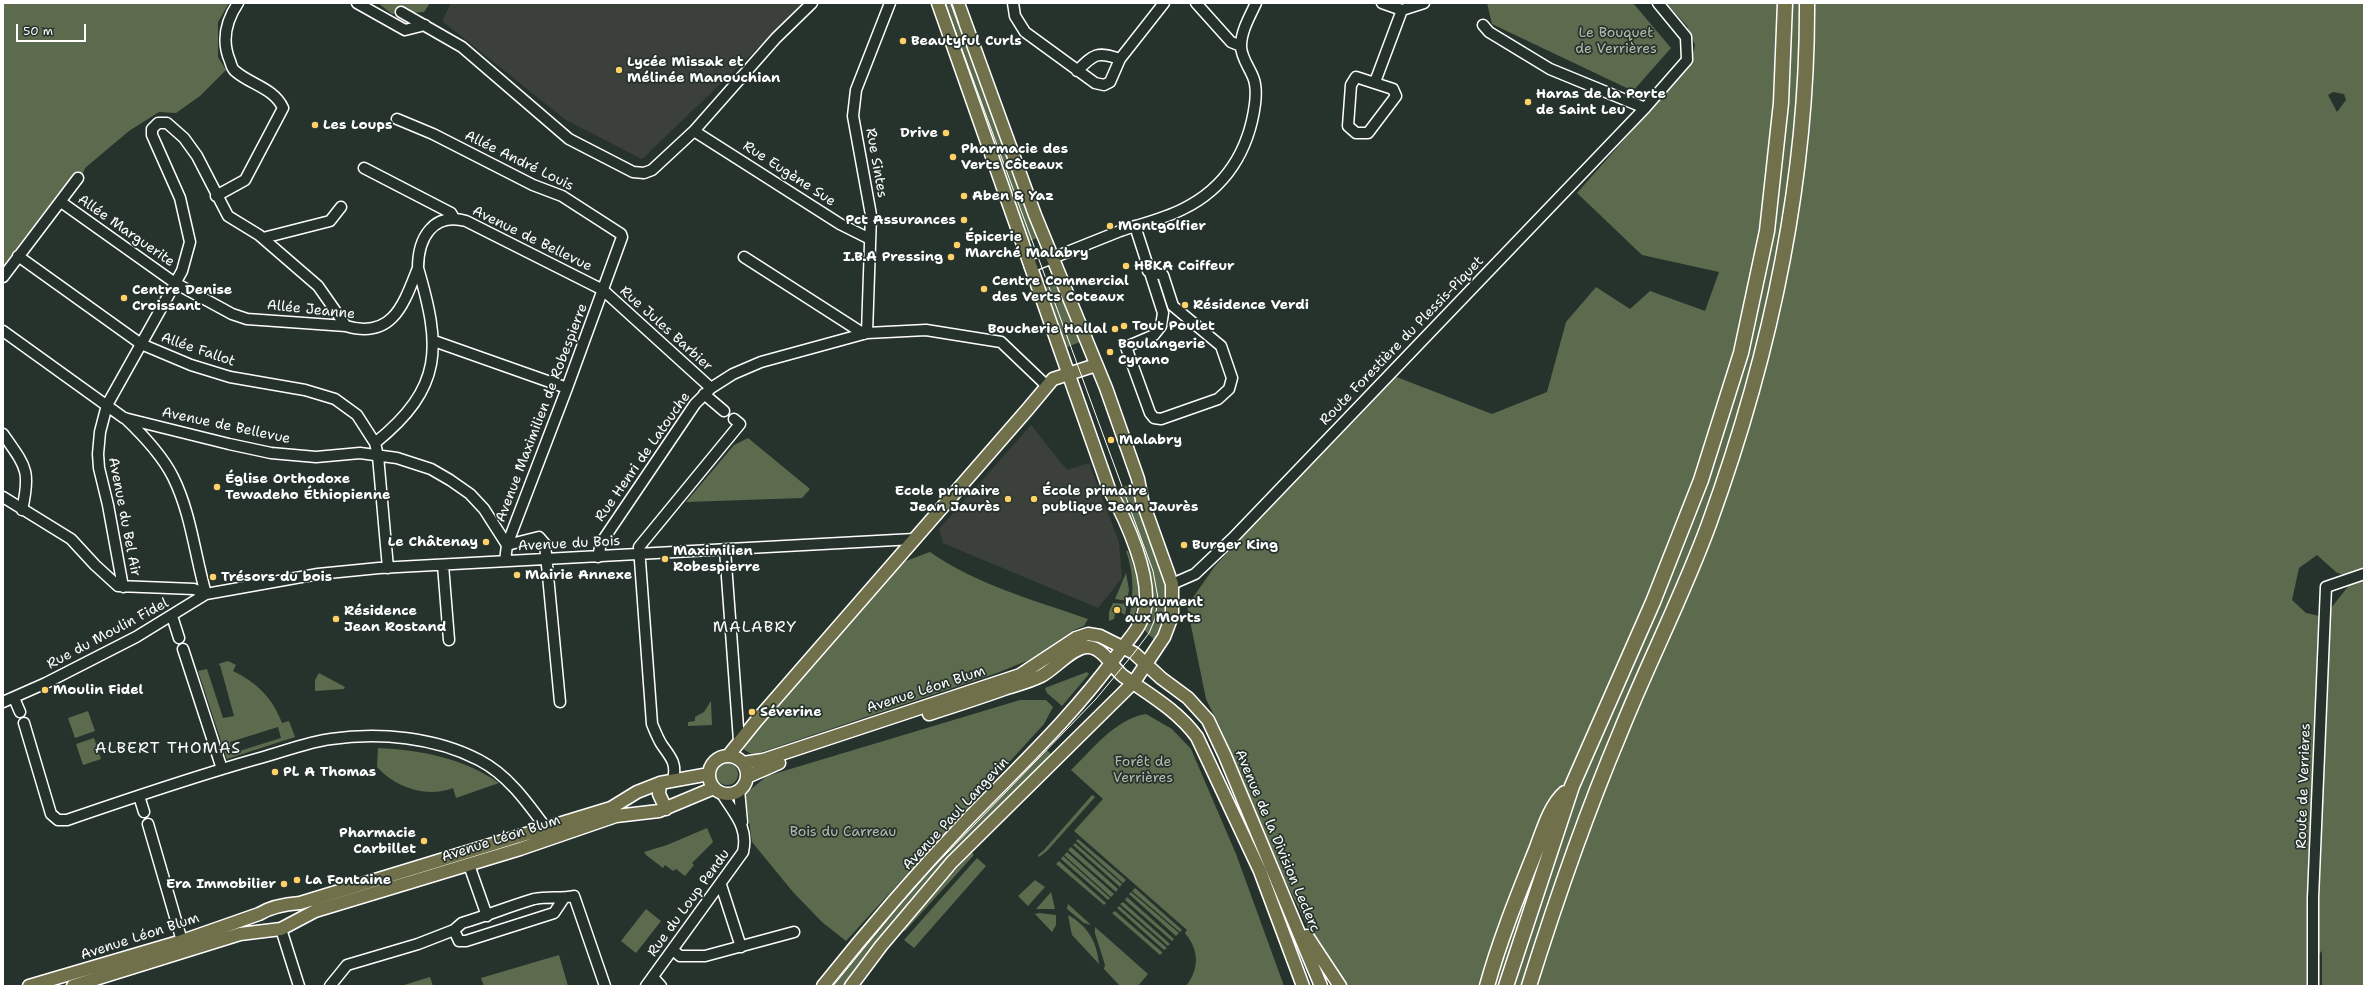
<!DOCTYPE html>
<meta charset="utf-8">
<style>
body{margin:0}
#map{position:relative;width:2367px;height:989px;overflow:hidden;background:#26332d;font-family:"Shantell Sans",sans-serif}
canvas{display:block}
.frame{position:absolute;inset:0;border:4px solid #fff;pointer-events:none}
.scale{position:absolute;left:16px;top:24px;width:70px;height:18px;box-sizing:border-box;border:2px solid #fff;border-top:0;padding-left:5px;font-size:12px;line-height:14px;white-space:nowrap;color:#fff;-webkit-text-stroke:3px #26332d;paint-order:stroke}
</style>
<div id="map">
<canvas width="2367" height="989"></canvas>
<div class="frame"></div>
<div class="scale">50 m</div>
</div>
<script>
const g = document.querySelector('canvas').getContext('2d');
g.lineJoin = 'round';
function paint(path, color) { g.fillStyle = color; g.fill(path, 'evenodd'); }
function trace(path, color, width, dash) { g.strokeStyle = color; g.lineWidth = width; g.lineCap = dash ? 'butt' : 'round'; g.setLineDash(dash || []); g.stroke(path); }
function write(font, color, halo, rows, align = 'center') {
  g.font = font + ' "Shantell Sans",sans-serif'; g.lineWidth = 3.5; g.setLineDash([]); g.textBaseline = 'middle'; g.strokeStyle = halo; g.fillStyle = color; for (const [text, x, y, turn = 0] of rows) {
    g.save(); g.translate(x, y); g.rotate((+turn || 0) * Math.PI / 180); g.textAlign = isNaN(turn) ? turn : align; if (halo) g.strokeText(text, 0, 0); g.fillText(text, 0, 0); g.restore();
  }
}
const built = new Path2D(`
 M451,3H805L642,159L566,120L442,21Z
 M1031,425L1067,470L1089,463L1119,542L1122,578L1098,608L943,543L939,529Z`);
const green = new Path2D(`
 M3,3H229L218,22V57L226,70L200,96L176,113L159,112L129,131L85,168L81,178L3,271Z
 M378,3H430L424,12L392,14Z
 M941,3H955L1040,237L1027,242Z
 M1487,3H1633L1671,48L1633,91L1492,24Z
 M1666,3H2364V986H2322V951L2309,964L2308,986H1345L1312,936L1270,849L1221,729L1206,699L1187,606L1215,566L1394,376L1492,414L1547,392L1566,322L1596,287L1630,309L1650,291L1705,311L1719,272L1642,255L1577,193L1690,65L1695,45L1687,26ZM2333,92L2344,94L2346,100L2337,112L2328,95ZM2317,555L2336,572L2351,579L2350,584L2324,617L2306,613L2292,600L2299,568Z
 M1059,283L1080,342L1065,348L1043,288Z
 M748,438L810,489L802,498L686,502L734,445Z
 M1134,483L1167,584L1168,613L1156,641L1144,630C1150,620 1154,607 1153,595C1151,568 1126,517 1115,490Z
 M1126,551H1128C1136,573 1145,597 1132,620L1129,618C1134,595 1134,573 1126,551Z
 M930,552C977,585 1034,600 1088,619L1084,626L1074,630L1029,660L997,673L753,755L743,749L748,739L903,562Z
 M1126,573L1129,590L1127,601L1115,599Z
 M1113,603L1127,604L1125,615L1116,609L1114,619L1109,621V612Z
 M228,661L236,665L233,671C257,683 272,697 282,723L289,721L295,737L227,759L198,671L207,669L223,718L234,716L220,665L218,664ZM278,727L281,738L233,753L230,742Z
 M1087,672L1089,674L1062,706L1047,693L1045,688Z
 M319,673L345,687L344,689L315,691V680Z
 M1020,700H1046L1053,707L1044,724L846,941L822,922L793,892L752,842L745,794L767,776Z
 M711,701L712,725L688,726V722L695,721V717L704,712Z
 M88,711L95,731L75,738L68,718Z
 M1146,714L1172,729L1191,749L1236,854L1284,986H1186C1200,968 1199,950 1185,933L1187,930L1074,831L1103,799L1071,770C1093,749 1115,719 1146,714Z
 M94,738L101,759L83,765L76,744Z
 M1044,747L1053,756L845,986H836L830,981L907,892Z
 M378,748C420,750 464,758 499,783L456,798L453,788C427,798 396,788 377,767Z
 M716 774a11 11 0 1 1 22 0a11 11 0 1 1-22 0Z
 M1092,795L1095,797L1047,851L1039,857L1038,855L1044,850Z
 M707,828L713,842L692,863L694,865L685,876L676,869L673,871L665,865L663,868L646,855L644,852L667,845Z
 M1078,839L1126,880L1123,883L1076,841Z
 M1075,843L1122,884L1120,887L1073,845Z
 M1071,847L1118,889L1116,892L1068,850Z
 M971,852L974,855L905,931L903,930Z
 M1067,852L1114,894L1111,897L1064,855Z
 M1063,856L1110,898L1108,900L1061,859Z
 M977,858L986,866L914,948L904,940Z
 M1059,861L1106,903L1104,905L1056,864Z
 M1035,880L1045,887L1028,906L1018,896Z
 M1135,888L1182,930L1180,932L1132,891Z
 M1051,892L1055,909H1036Z
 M1131,892L1179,933L1176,936L1129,894Z
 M1127,897L1174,939L1172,941L1125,900Z
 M1123,902L1170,944L1168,946L1120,904Z
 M1068,904L1090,924L1091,925L1084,923L1067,909Z
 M1119,906L1167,948L1164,950L1117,908Z
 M646,909L661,921L636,953L621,941Z
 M1115,911L1162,952V953L1160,955L1112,913Z
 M1039,913L1056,915V925L1052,932L1035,914Z
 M1068,915C1088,926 1097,942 1099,964L1072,935Z
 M1095,927L1148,974L1138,986H1120L1104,969L1105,965L1095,933Z
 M559,955L568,986H484L481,978Z
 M430,977L433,986H401Z`);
const minor = new Path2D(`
 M357,3L405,30L425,25
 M1013,3L1015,16L1025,32L1095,83L1104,85L1110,82L1120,59L1164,3
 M1196,3L1231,42L1241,46
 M1382,3L1402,10L1424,3
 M401,12L462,47L569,139L633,172L644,173L652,170L694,131L776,38L812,3
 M1483,25L1489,32L1550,69L1645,108
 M1077,71C1094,54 1097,51 1120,59
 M1356,77L1393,89L1396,96L1368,133H1356L1348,126L1351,85Z
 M1375,82L1402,10
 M397,119L433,134L533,185L562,196L621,234L622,237L567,388L507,545
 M694,131L840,224L870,239
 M364,168L451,213L454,218
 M216,196L245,180L283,108C274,88 251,85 235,71C232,69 231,64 230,61C221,40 226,21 238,3
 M61,202L175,283L232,314L247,319L346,326C393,340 404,303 418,268
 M1135,226L1163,313L1161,326L1154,335L1126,347L1150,413L1154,418L1161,419L1218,399L1229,389L1232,378L1221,346L1173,306L1163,275L1148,271
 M263,238L330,221L341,207
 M18,256L141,344L191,365L230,377L305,390L335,399L357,415L375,443
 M744,257L864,334
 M1030,267C1060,255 1090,243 1120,231C1141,224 1164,219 1183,209C1226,188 1249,150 1255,104C1256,96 1256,84 1253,77C1249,67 1241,57 1241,46C1241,31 1250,16 1256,3
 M3,277L78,178
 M3,331L124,418L229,444L271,453L316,457L360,453L397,458L431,469L450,480L470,494L484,509L507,545
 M867,333L871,215L853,116L856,90L890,3
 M434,341L567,388
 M704,394L724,411
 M125,418C144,436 162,455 173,477C191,513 195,556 206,594
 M3,434C26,467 31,470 22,510
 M3,497L71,539L95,565L118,586L194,589L206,594
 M725,550L739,741
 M598,557L601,543L695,404L711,388L733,374L761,362L867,333L926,330L1001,342L1046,385
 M505,561L507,545L539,537L545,544L560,702
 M443,565L449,640
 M388,568L378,456L375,443C444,387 441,347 418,268C418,238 433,212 466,221L603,290L711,388
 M1172,584L1195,574L1233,538L1645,108L1687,60L1686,37L1658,3
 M123,587L108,505L99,468L98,454L100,432L107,405L182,271L190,242L180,198L152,135V129L158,123H167L184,138L197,156L228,216L259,235L318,286L346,326
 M172,616L179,638
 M183,649L222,769
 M14,698L20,712
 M3,702L46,683L136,637L206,594L318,574L379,568L914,539
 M24,723L51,814L58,820H67C131,798 195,776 260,758C283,752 307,742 331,739C379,732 435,737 479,760C508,775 527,802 546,828
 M673,780C677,763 671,758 662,745C658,739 655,731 652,724L639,547L740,424L734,419
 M739,790L742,822
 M139,796L144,812
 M148,824L182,941
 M469,865L487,916
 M721,885L741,947
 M564,898L554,913L466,941H459L454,930L462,923C486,916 510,906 534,899C548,896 561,899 574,896L605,986
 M281,929L299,986
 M673,950L680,956H705L794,932
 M653,977L661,986
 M330,986L347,965L418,944L454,930
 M646,986L743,852C749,826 733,813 721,792
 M2313,986V898L2326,587L2364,574`);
const major = new Path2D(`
 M929,714C954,706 979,698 1004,689C1016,685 1029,682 1041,676C1055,669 1074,645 1089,647C1103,648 1113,668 1123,676C1150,695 1177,710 1197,737L1260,871L1303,986
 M728,756L757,720L1027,410L1053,379L1096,365
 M709 775a19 19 0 1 1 38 0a19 19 0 1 1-38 0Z
 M743,763L763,760L1020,675L1076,638L1088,634L1100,636L1134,653L1161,678L1188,698L1208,720L1225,756L1321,986
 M747,777L779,763
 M660,783L659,794L666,809
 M1307,936L1340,986
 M29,986L182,941L259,914C272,906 286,904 300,903L611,808L637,792L660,783L709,774
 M73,986L240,934L281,929L315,911L520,849L616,816L659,811L714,788
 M823,986C867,931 917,873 965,822C1018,767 1072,717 1117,655C1126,642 1140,629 1144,613C1154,579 1125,518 1109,489L938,3
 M851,986L881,946L952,862L1134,682L1164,637L1172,616V584L1142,500L1138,479L1106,388L1035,215L958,3`);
const highway = new Path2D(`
 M1487,986C1500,939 1518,895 1536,850C1543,832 1550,806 1565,793
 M1506,986L1572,786L1653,602L1701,480L1741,353L1767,231L1781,103L1785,3
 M1529,986C1556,900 1585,816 1620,733C1648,663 1683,595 1709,524C1770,356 1808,182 1807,3`);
const tram = new Path2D(`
 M952,3L959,24
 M833,986L915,886L1096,699L1134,653L1149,633L1155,619L1158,598L1153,571L945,3`);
const markers = [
 [903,41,4,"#ffd166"],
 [619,70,4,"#ffd166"],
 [1528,102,4,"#ffd166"],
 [315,125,4,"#ffd166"],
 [946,133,4,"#ffd166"],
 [953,157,4,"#ffd166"],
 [964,196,4,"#ffd166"],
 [964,220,4,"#ffd166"],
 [1110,226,4,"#ffd166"],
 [957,245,4,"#ffd166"],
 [951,257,4,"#ffd166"],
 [1126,266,4,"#ffd166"],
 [984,289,4,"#ffd166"],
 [124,298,4,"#ffd166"],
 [1185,305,4,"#ffd166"],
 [1124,326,4,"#ffd166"],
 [1115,329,4,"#ffd166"],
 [1110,352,4,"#ffd166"],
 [1111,440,4,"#ffd166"],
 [217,487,4,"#ffd166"],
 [1008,499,4,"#ffd166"],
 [1034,499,4,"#ffd166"],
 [486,542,4,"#ffd166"],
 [1184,545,4,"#ffd166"],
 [665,559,4,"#ffd166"],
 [517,575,4,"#ffd166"],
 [213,577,4,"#ffd166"],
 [1117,610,4,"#ffd166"],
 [336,619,4,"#ffd166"],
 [45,690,4,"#ffd166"],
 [752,712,4,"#ffd166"],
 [275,772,4,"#ffd166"],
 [424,841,4,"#ffd166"],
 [297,880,4,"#ffd166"],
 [284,884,4,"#ffd166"]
];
const parkNames = [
 ["Le Bouquet",1616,33],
 ["de Verrières",1616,49],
 ["Forêt de",1143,762],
 ["Verrières",1143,778],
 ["Bois du Carreau",843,832]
];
const poiNames = [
 ["Beautyful Curls",911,41],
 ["Lycée Missak et",627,62],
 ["Mélinée Manouchian",627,78],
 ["Haras de la Porte",1536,94],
 ["de Saint Leu",1536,110],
 ["Les Loups",323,125],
 ["Drive",938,133,"right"],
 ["Pharmacie des",961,149],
 ["Verts Côteaux",961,165],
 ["Aben & Yaz",972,196],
 ["Pct Assurances",956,220,"right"],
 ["Montgolfier",1118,226],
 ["Épicerie",965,237],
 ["Marché Malabry",965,253],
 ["I.B.A Pressing",943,257,"right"],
 ["HBKA Coiffeur",1134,266],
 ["Centre Commercial",992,281],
 ["des Verts Coteaux",992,297],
 ["Centre Denise",132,290],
 ["Croissant",132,306],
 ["Résidence Verdi",1193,305],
 ["Tout Poulet",1132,326],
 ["Boucherie Hallal",1107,329,"right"],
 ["Boulangerie",1118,344],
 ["Cyrano",1118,360],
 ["Malabry",1119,440],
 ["Église Orthodoxe",225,479],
 ["Tewadeho Éthiopienne",225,495],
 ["Ecole primaire",1000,491,"right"],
 ["Jean Jaurès",1000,507,"right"],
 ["École primaire",1042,491],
 ["publique Jean Jaurès",1042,507],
 ["Le Châtenay",478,542,"right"],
 ["Burger King",1192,545],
 ["Maximilien",673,551],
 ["Robespierre",673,567],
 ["Mairie Annexe",525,575],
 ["Trésors du bois",221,577],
 ["Monument",1125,602],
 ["aux Morts",1125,618],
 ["Résidence",344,611],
 ["Jean Rostand",344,627],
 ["Moulin Fidel",53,690],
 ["Séverine",760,712],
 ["PL A Thomas",283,772],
 ["Pharmacie",416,833,"right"],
 ["Carbillet",416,849,"right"],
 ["La Fontaine",305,880],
 ["Era Immobilier",276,884,"right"]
];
const streetNames = [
 ["Allée André Louis",519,161,26],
 ["Rue Sintes",876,163,80],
 ["Rue Eugène Sue",789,174,33],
 ["Allée Marguerite",126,231,35],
 ["Avenue de Bellevue",532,239,26],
 ["Allée Jeanne",311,310,6],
 ["Rue Jules Barbier",666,329,42],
 ["Route Forestière du Plessis-Piquet",1402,341,-46],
 ["Allée Fallot",198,350,19],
 ["Avenue Maximilien de Robespierre",542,413,-69],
 ["Avenue de Bellevue",226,426,12],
 ["Rue Henri de Latouche",643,457,-55],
 ["Avenue du Bel Air",124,517,79],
 ["Avenue du Bois",569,544,-3],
 ["Rue du Moulin Fidel",108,634,-28],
 ["Avenue Léon Blum",926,690,-18],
 ["Route de Verrières",2304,786,-88],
 ["Avenue Paul Langevin",956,814,-47],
 ["Avenue Léon Blum",501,839,-18],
 ["Avenue de la Division Leclerc",1277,841,67],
 ["Rue du Loup Pendu",689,903,-54],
 ["Avenue Léon Blum",140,937,-18]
];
const quarterNames = [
 ["MALABRY",755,628],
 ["ALBERT THOMAS",168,749]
];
paint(built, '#3b403a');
paint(green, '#5c6b4d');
trace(minor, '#fff', 13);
trace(major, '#fff', 15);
trace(highway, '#fff', 17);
trace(minor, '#26332d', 10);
trace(major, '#70704a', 12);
trace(highway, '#70704a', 14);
trace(tram, '#fff', 1);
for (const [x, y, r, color] of markers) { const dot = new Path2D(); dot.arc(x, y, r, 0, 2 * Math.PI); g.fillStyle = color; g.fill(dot); trace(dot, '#26332d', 1.5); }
write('14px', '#b6bcaf', '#26332d', parkNames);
write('bold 14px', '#fff', '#26332d', poiNames, 'left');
write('14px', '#fff', '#26332d', streetNames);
g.letterSpacing = '1px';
write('16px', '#fff', '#26332d', quarterNames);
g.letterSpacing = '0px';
</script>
